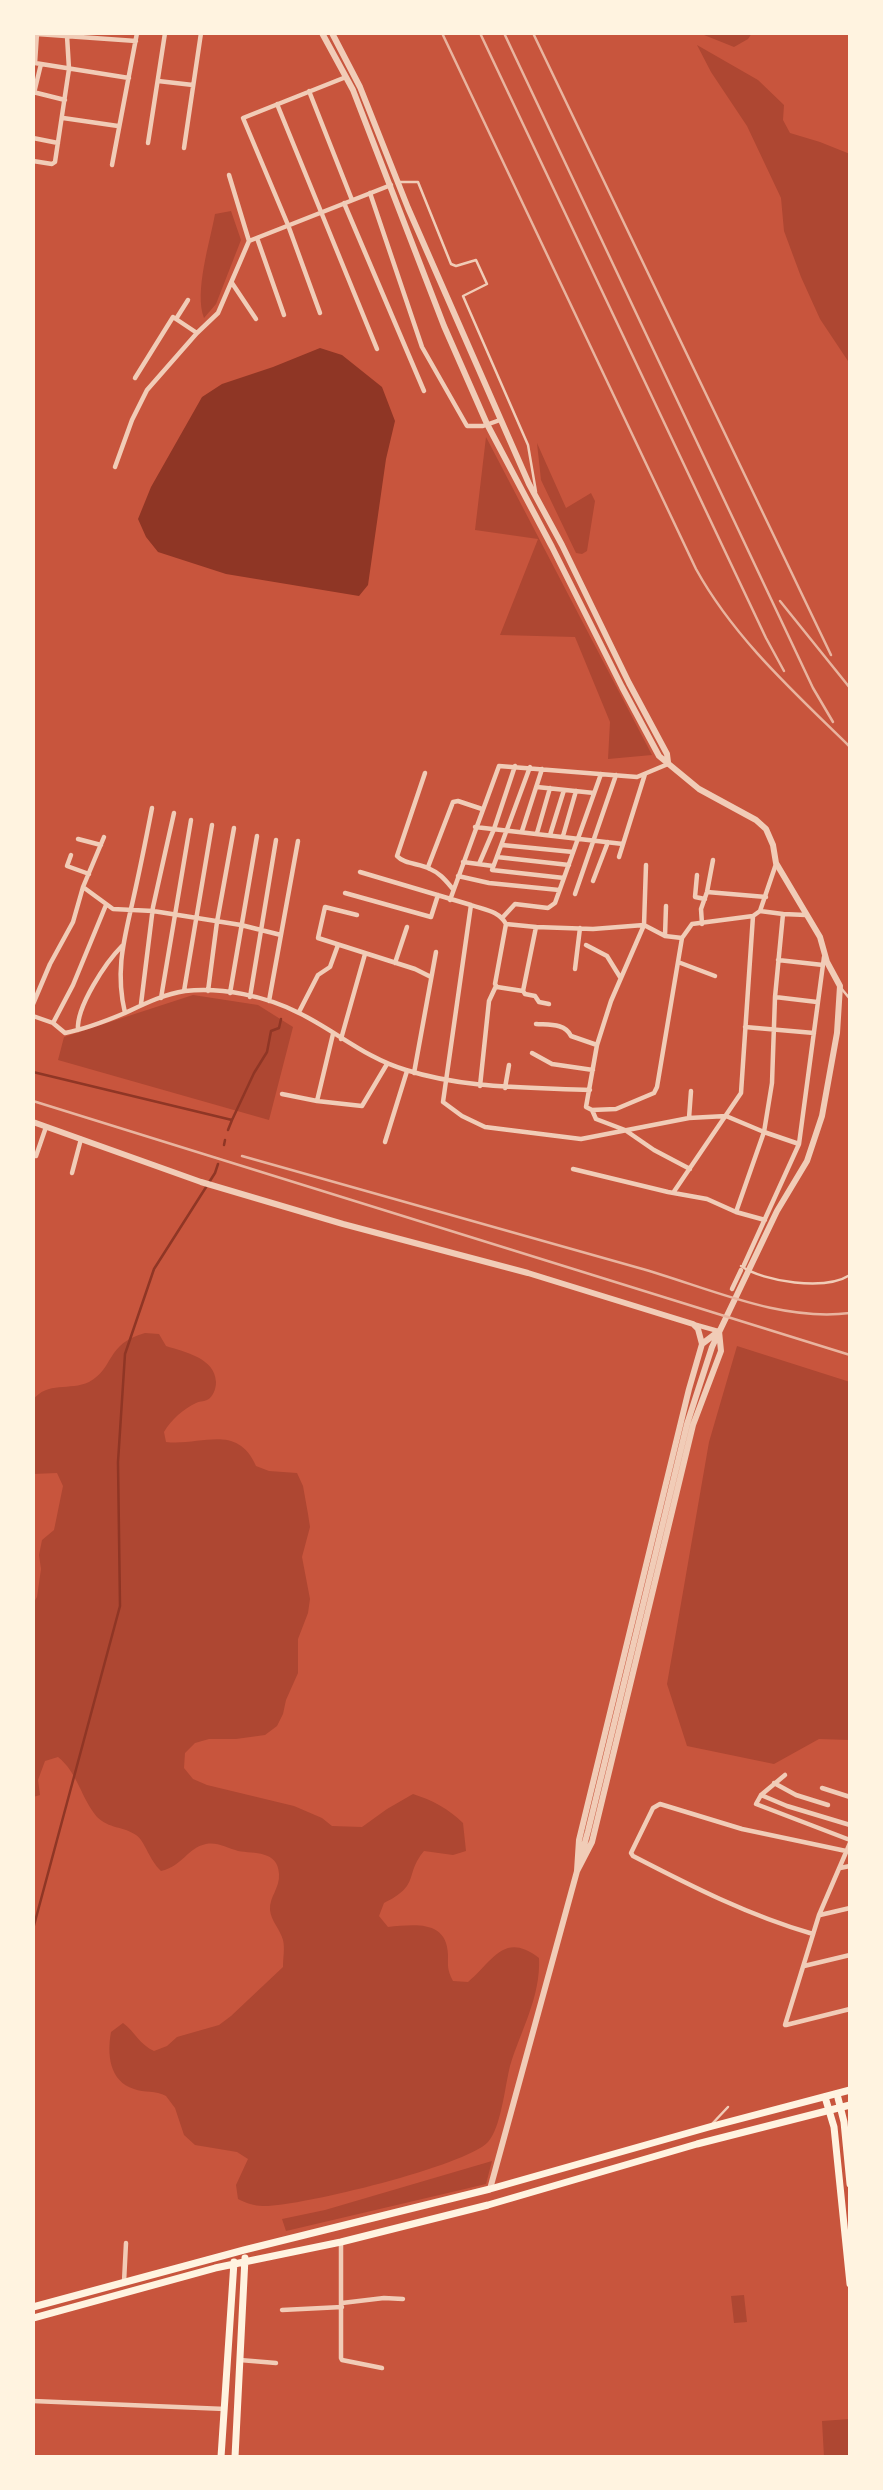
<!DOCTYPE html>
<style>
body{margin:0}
#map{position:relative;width:883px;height:2490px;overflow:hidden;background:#c8553d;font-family:Figtree,sans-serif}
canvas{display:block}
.frame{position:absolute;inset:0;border:35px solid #fff3e0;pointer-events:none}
</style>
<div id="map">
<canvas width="883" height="2490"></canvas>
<div class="frame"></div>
</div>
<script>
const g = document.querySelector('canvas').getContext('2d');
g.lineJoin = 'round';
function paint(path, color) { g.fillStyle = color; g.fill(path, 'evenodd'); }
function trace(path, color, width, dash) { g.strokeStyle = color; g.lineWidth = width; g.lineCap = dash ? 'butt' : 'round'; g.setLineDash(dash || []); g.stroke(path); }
const green = new Path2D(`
 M699,33H752L748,39L734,47Z
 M697,45L758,80L784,105L783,120L790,133L820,142L850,154V364L820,319L801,277L784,231L781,198L747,126L711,72Z
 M231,211L241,240L216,304L204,318C194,292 210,242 215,214Z
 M486,437L652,755L608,759L610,722L575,637L500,635L538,539L475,530Z
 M537,443L566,508L591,493L595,501L587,551L582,554L576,553L541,480Z
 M193,995L258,1005L293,1027L269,1120L58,1060L64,1037Z
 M145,1333L159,1334L166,1346C185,1352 215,1358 216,1382C216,1389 213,1397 207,1400C203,1402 199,1401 196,1403C183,1409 171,1420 164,1432L166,1442C202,1446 237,1423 256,1466L269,1471L297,1473L303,1486L308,1514L310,1527L302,1557L310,1599L308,1613L298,1639V1673L286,1700L283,1714L277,1726L265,1735L236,1739H209L195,1743L185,1753L184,1768L193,1779L207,1785L294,1806L322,1818L332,1826L362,1827L387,1809L413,1794C432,1800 449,1809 463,1823L466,1851L453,1855L424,1851C404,1875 421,1885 384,1903L379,1916L388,1927C413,1925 447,1919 448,1955C448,1966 447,1970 453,1981L468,1982C493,1961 504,1931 539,1958C541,1996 521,2030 510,2066C505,2086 501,2128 488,2142C466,2166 298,2207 263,2206C254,2206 246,2203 238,2199L236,2185L248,2159L237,2152L195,2145L184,2135L175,2108L166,2096C156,2090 144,2093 134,2089C109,2081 107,2054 111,2032L123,2023C135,2032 140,2045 154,2051L167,2046L177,2037L219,2025L231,2016L283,1967C283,1958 285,1948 283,1940C280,1929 271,1921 270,1910C269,1897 280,1888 279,1874C278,1850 254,1854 238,1851C227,1848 218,1842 206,1844C187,1848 183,1866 161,1871C149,1860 145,1841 136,1835C123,1826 109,1829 97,1817C81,1798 78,1773 58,1757L45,1761L38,1780L40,1795L33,1797V1604L37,1597L41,1569L39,1555L42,1540L54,1530L63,1486L57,1473L33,1474V1400C47,1381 70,1391 89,1382C115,1368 105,1344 145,1333Z
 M737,1346L850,1382V1740L819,1739L774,1764L687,1746L667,1684L709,1442Z
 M492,2161L486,2184L286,2231L282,2219L325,2210Z
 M744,2295L747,2322L734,2323L731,2296Z
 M850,2419V2457H824L822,2421Z`);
const water = new Path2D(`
 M320,348L342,355L382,387L395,421L386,459L368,585L359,596L226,574L158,552L146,537L138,519L151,487L202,397L222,384L273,367Z`);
const stream = new Path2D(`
 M33,1072L232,1120L228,1130
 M232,1120L254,1073L267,1052L271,1031L279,1028L281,1019
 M224,1145L225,1140
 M33,1929L120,1606L118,1462L125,1354L154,1269L215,1173L218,1164`);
const service = new Path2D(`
 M399,182H418L451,264L456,266L476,260L487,284L463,296L528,445L536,492
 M841,988L850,999
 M741,1266C764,1282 825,1291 850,1275
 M711,2125L728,2107`);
const minor = new Path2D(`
 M37,33L35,63L129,78
 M37,34L136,41
 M158,81L193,85
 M309,91L352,200
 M33,92L65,100
 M34,93L41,64
 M277,104L377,349
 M63,118L118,126
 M33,138L58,143
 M148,143L165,33
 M184,148L201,33
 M33,161L52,164L55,162L69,69L67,36
 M112,165L137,33
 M370,193L422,347L467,426H483L500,420
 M344,203L424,391
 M257,238L284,315
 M249,241L391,185
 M232,283L256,319
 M320,313L288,225L243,118L346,77
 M176,319L188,300
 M135,378L173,317L197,333
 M115,467L132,420L147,390L197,333L218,313L249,241L229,175
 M530,767L492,870L564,878
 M425,773L397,856C405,865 420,863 430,869C440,873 446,881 453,889
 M537,787L594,793
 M475,827L623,844
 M522,831L542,769
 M537,833L550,788
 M550,835L564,790
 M563,836L576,791
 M78,839L101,845
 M502,845L573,852
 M71,855L67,866L89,874
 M497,857L569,865
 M619,857L645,774
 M463,862L493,866
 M479,864L494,829L515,766
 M428,867L453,802L458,801L482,809
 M360,872L471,905L443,1102L462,1116L485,1127L581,1139L689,1118L726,1116L764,1132L736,1212
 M697,875L695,897L705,899
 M458,876L489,883L559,890
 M593,881L608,842
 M83,887L113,909L153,911L241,925L281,935
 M707,892L766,897
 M345,893L431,917L438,895
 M575,894L616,775
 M450,900L499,766L637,777L668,764
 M471,905C485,910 499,911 506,924L495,984L497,987L523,991L536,927L506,924
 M760,911L783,914L775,997
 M783,914L806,915
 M357,915L325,907L318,938L415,969L431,977
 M503,917L515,904L548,908L555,903L601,774
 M702,924L701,909L707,892L713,860
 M536,927L593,929L644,925L646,865
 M665,936L666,906
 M586,945L607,956L620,977
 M778,960L823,965
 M678,962L715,976
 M395,963L407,927
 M575,969L580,928
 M184,991L212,825
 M208,991L217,922L234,828
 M523,991L525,994L535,996L539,1002L549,1004
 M230,993L257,836
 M250,997L276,840
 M161,998L191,820
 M269,1001L298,841
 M33,1004L50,964L73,922L83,887L104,837
 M141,1004L153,907L174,813
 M299,1012L318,975L330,967L338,945
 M125,1013C115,971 124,940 133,900C140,869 146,839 152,808
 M33,1016L53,1023L65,1033C85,1029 106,1021 125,1013C144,1004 164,994 185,991C222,987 266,996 299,1013C336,1031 365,1058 406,1070C466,1089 527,1087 590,1090
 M53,1023L73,985L106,905
 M536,1024C549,1025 565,1023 571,1036L597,1045
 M745,1027L814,1033
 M78,1030C76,1007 106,962 122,946
 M333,1034L317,1101L362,1106L387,1064
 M341,1039L365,954
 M532,1053L552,1064L593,1070
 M414,1073L436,952
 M480,1086L489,1001L496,986
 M505,1088L509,1065
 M282,1094L317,1101
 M592,1110L616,1109L654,1093L657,1087L682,938
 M689,1118L691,1091
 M385,1142L407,1071
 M799,1144L764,1132L772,1083L775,997L817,1002
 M36,1156L46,1127
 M573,1169L668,1192L707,1199L736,1212L765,1220
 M690,1169L654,1150L625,1130L596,1119L592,1110L586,1107L597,1045L611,1001L644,925L665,936L682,938L692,924L753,916L760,911L776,864
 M72,1173L81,1139
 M673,1193L741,1093L753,916
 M744,1265L799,1144L824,957
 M732,1289L741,1270
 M693,1324L718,1331
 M785,1775L761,1795L756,1804L850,1840
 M774,1783L796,1795L828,1805
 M822,1788L850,1797
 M761,1795L787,1806L850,1825
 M840,1868L850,1866
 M820,1915L850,1908
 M813,1934C750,1916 691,1886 633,1856L631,1853L653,1808L660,1804L742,1829L846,1851
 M804,1966L850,1955
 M785,2025L819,1915L850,1843
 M786,2025L850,2009
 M341,2242V2358L342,2360L382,2368
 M124,2282L126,2243
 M342,2303L384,2298L403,2299
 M282,2310L342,2307
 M240,2360L276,2363
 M33,2401L225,2409`);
const tertiary = new Path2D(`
 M322,33L353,90L444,326L487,424L552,547L622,687L659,756L699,789L756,820L766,829L773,845L776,863L820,937L827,962L840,986L837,1033L822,1116L807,1161L777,1211L712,1347L687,1424L588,1831L490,2189
 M332,33L360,87L408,208L529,484L562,545L629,683L667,754L668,762
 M33,1122L201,1182L343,1224L528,1273L693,1324L698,1329L702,1344
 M719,1331L721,1351L693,1425L592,1842L577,1871L579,1840L689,1389L702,1344Z`);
const secondary = new Path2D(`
 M837,2094L844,2122L850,2184
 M825,2097L834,2127L850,2284`);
const primary = new Path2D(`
 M33,2307L244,2250L490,2189L709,2127L850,2090
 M33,2318L215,2268L341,2242L488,2205L697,2144L850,2105
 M221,2457L234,2262
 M235,2457L245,2258`);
const rail = new Path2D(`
 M442,33L696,569C734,638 794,692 850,747
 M480,33L766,638L784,671
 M504,33L813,688L833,722
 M533,33L831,655
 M780,601L850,688
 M33,1101L850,1355
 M242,1156C375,1193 507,1231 639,1268C707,1287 779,1322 850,1313`);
paint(green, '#ae4732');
paint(water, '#8f3625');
trace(stream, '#8f3625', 2.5);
trace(service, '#f1ccb7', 2.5);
trace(minor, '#f1ccb7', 4.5);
trace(tertiary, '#f1ccb7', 6);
trace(secondary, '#fff3e0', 7);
trace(primary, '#fff3e0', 7);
trace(rail, '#e9b49f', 2.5);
</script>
